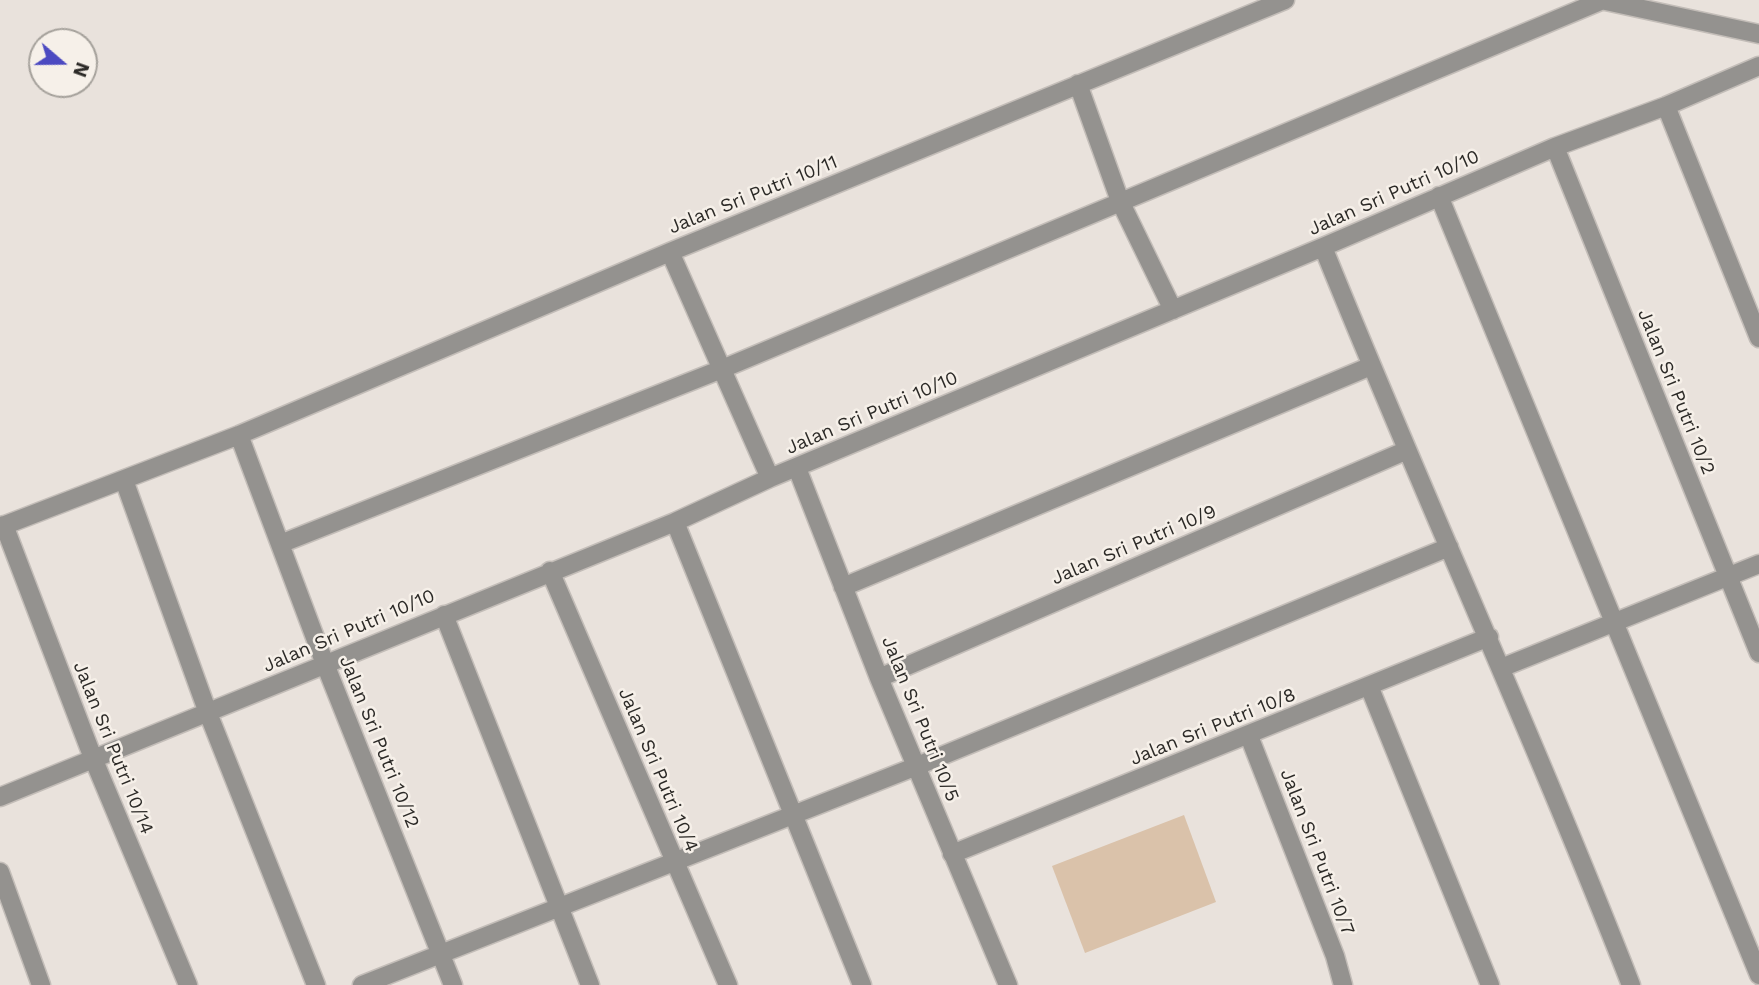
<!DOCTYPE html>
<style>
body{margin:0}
#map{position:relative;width:1759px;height:985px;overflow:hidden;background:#e9e2dc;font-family:"Work Sans",sans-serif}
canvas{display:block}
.north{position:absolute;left:28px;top:28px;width:70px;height:70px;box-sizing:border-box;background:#f6f0e9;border:2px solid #a5a19b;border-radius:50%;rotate:110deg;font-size:19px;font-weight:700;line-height:28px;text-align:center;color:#2c2a27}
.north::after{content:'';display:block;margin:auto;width:24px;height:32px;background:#4c4ac1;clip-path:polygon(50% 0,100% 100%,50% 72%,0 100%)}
</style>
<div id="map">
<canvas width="1759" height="985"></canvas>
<div class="north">N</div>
</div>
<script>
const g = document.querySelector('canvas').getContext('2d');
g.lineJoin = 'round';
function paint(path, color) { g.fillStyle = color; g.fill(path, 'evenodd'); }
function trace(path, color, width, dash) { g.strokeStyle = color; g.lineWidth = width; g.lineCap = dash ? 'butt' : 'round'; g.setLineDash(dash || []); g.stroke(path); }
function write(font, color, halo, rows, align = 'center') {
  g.font = font + ' "Work Sans",sans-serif'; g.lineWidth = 5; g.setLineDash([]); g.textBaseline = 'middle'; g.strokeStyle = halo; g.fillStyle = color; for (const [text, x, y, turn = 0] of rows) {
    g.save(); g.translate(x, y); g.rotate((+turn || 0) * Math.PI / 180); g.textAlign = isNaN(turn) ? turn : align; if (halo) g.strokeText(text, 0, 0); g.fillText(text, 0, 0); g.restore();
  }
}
const green = new Path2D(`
 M1184,815L1216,902L1085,953L1052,866Z`);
const minor = new Path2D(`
 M1601,0L1759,34
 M1078,84L1120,201L1173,310
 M1666,106L1759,338
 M1555,147L1759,653
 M1439,196L1759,975
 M1323,247C1423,495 1534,737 1631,985
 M670,252L770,478
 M239,435L325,664L453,985
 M797,468L879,678L1008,985
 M124,480L208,713L316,985
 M675,522L862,985
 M4,525L93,758L188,985
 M0,527L239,435L670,252L1285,0
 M280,544L722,369L1603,0
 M550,571L728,985
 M843,587L1371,366
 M444,615L590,985
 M1501,668L1759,564
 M879,678L1405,451
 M1369,686L1490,985
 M1249,736L1335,956L1343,985
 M0,797L675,522L770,478L1323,247L1555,147L1666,106L1759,66
 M952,854L1489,637
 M0,872L41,985
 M362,985L917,766L1449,547`);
const streetNames = [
 ["Jalan Sri Putri 10/10",1394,193,-24],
 ["Jalan Sri Putri 10/11",753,195,-22],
 ["Jalan Sri Putri 10/2",1676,392,68],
 ["Jalan Sri Putri 10/10",872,413,-23],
 ["Jalan Sri Putri 10/9",1134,545,-23],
 ["Jalan Sri Putri 10/10",349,631,-23],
 ["Jalan Sri Putri 10/5",920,719,68],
 ["Jalan Sri Putri 10/8",1213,727,-22],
 ["Jalan Sri Putri 10/12",379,742,68],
 ["Jalan Sri Putri 10/14",113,748,68],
 ["Jalan Sri Putri 10/4",658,770,67],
 ["Jalan Sri Putri 10/7",1317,852,69]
];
paint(green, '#dac2aa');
trace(minor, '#c3bdb8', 21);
trace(minor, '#94928f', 18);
write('19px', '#2c2a27', '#f6f0e9', streetNames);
</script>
